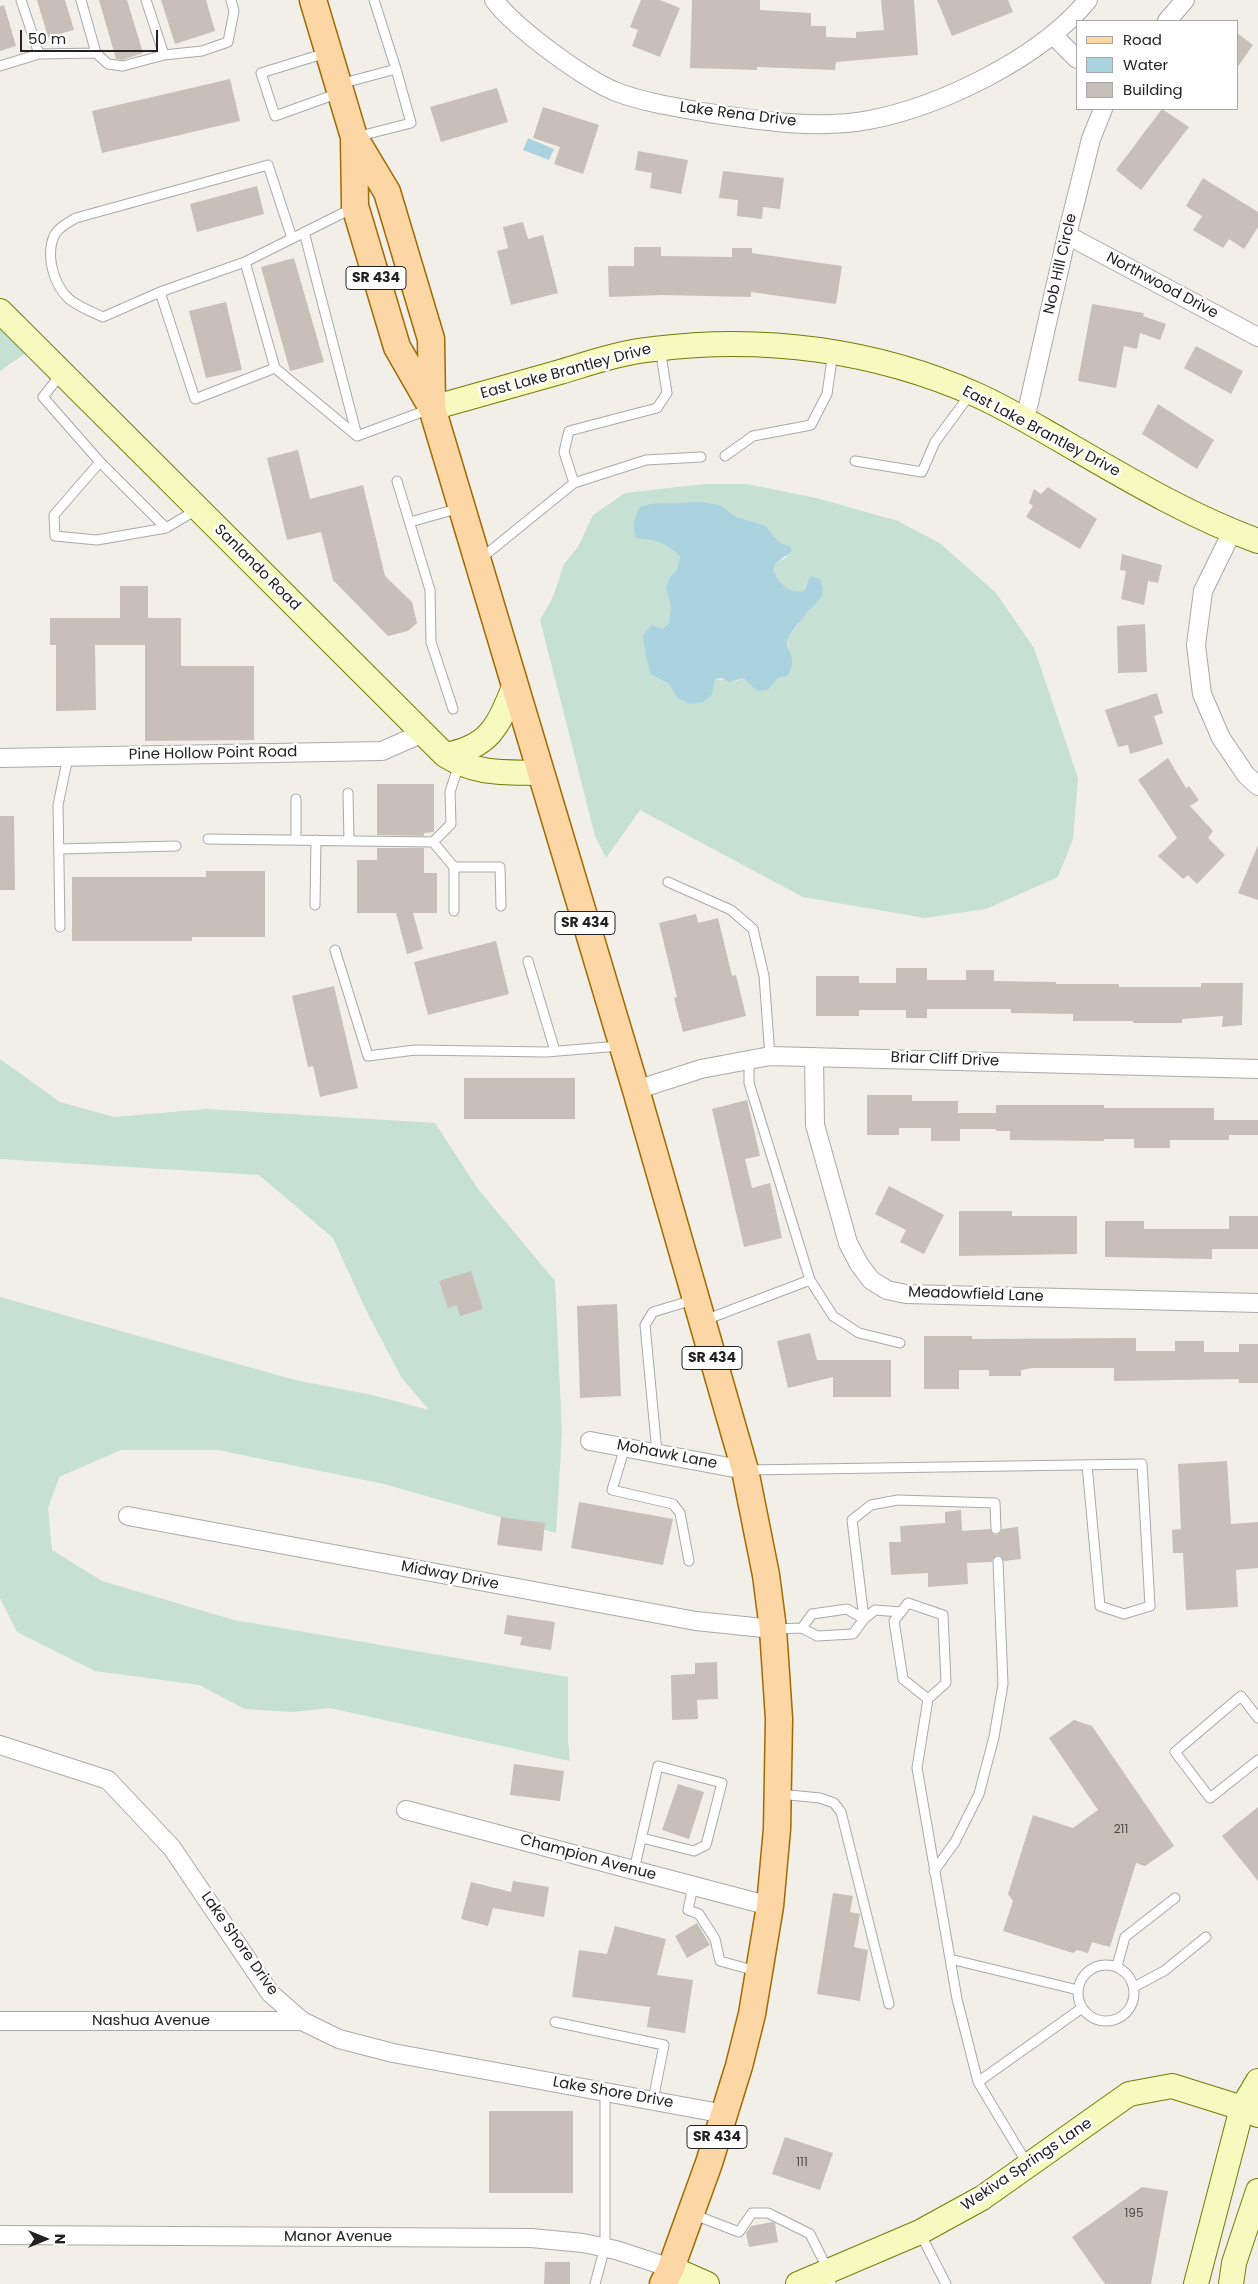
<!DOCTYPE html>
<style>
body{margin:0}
#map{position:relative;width:1258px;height:2284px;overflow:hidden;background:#f2efe9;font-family:Poppins,sans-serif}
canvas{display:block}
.legend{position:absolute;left:1076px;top:20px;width:162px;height:90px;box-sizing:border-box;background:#fff;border:1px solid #a7a7a7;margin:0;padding:6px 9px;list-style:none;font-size:15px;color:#222}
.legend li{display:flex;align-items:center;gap:10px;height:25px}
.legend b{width:25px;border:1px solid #a7a7a7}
.north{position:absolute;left:20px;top:2214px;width:50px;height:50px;-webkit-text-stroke:4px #fff;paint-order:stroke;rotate:90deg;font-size:14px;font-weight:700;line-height:20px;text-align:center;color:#222}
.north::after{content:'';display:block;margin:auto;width:18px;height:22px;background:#222;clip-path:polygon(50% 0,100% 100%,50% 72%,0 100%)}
.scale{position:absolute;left:20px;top:30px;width:138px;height:22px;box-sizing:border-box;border:2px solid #222;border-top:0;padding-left:6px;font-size:15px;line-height:18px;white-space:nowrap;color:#222;-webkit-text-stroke:4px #fff;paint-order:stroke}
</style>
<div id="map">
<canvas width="1258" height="2284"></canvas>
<ul class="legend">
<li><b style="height:6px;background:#fcd6a4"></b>Road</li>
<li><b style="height:14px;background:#aad3df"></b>Water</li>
<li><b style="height:14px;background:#c7bfb8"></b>Building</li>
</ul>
<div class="north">N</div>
<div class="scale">50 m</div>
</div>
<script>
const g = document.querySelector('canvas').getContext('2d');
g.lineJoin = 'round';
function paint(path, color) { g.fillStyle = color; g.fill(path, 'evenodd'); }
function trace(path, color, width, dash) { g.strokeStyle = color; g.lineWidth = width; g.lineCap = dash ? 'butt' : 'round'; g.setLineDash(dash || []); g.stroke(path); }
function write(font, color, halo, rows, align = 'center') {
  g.font = font + ' Poppins,sans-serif'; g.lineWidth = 5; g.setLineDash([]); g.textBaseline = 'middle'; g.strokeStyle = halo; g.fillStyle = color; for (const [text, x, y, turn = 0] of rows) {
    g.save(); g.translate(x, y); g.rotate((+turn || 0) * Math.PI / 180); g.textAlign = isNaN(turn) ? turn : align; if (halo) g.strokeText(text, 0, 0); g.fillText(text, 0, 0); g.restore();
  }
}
const wetland = new Path2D(`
 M0,325L27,352L0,371Z
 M704,484H747L816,498L898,521L941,544L996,593L1034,648L1078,778L1073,839L1058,877L986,909L925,918L803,897L640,810L606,858L595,836L540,620L553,597L564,564L578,547L593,515L625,493ZM696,501L720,505L737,517L766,526L775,540L783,545L787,557L776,563L773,570C780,584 788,593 804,591L806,583L819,600L805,614L788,639L789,649L778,678L768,690L744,678L736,681L715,679L712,687L684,699L677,698L669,684L650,674L648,659L643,646L669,623L671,607L666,588L670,578L678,570L680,557L671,547L660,541L668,504L681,505Z
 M0,1059L60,1102L114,1117L207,1109L435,1123L478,1189L555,1281L562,1433L556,1533L384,1484L218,1450H121L59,1477L48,1508L52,1550L102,1581L234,1620L568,1677V1741L570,1761L330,1708L292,1712L245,1709L199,1685L95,1671L17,1632L0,1598V1297L295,1380L372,1395L429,1410L401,1377L365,1308L333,1238L259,1175L0,1159Z`);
const water = new Path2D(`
 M528,138L554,149L549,160L523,150Z
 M696,501L720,505L737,517L766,526C773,536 777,544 790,546L792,551L776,563L773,570C780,584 788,593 804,591L810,576L820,579C821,583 823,587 823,590C822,602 811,606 805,615C800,621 793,630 789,637C782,650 801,657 787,676L778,678L768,690L757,691L744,678L729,682L722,678L715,679L712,694L704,702L691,704L677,698L669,684L650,674C648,660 643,649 643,635L652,625L662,629L669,623L671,607L666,588L670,577L677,570L680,557C667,542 655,540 636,538C632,526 634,518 640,507C659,500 675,506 696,501Z`);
const building = new Path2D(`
 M37,0H65L74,30L48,37Z
 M99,0H127L143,53L122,60L116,59Z
 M161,0H206L215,31L175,44Z
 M641,0H660L680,8L660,57L632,46L638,30L630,27Z
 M692,0H760V10L811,13V26H826V37L856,38V32L884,30L881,0H914L918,55L836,62L835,70L757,67V70L690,68Z
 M937,0H1008L1013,12L952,36Z
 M4,5L16,46L0,51V6Z
 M1237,33L1253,45L1237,68Z
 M230,79L240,121L102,153L92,111Z
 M497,88L508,122L441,142L430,107Z
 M543,107L599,125L583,174L554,164L560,147L533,138Z
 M1162,109L1189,127L1141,190L1116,170Z
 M638,151L688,160L681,194L650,188L652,173L635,170Z
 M723,171L784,178L780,209L763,207L762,219L737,216L738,200L719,198Z
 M1203,178L1258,212V227L1244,249L1229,239L1223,248L1193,230L1202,216L1186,206Z
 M257,186L264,214L197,232L190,204Z
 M523,222L528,239L543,235L558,293L511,305L497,251L508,248L503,227Z
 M634,247H661V256L732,257V248H752V253L842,266L836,304L751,292V297L662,295L609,297L608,266H634Z
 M294,258L324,362L290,371L261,267Z
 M226,302L242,370L206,378L189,311Z
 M1092,304L1144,313L1143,316L1166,324L1160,340L1140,333L1137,349L1124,346L1116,388L1078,381Z
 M1196,346L1243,371L1231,394L1184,368Z
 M1158,404L1214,440L1197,469L1142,434Z
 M298,450L310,499L363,485L385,576L412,602L417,623L408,631L388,636L333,580L321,532L287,540L267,458Z
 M1048,487L1097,519L1080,549L1026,517L1033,506L1029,503L1034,489L1041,494Z
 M1122,554L1162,565L1158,583L1148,581L1144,605L1121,599L1126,571L1120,570Z
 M120,586H148V618H181V666H254V740L145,741V645H95L96,710L56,711V645H50V618H120Z
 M1145,624L1147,672L1118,673L1117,626Z
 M1157,693L1163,713L1154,716L1163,744L1130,754L1128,745L1118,747L1105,710Z
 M1168,758L1186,788L1189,786L1199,800L1190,806L1213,831L1208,838L1225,855L1197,884L1188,875L1183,879L1158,856L1177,838L1138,780Z
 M377,784H434V832L424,833V836L377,835Z
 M0,816H14L15,890H0Z
 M1258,845V900L1238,893Z
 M377,848H424V873H437V913H413L423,949L407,954L396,913H357V860H377Z
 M206,871H265V937H192V941H72V877H206Z
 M696,914L698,923L718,918L732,976L736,975L746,1016L683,1032L674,998L677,997L659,923Z
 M496,941L509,994L428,1015L414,962Z
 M896,968H927V980H966V970H994V981L1056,982V984H1119V987H1201V983H1243L1242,1025L1222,1027L1223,1016L1182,1019V1023H1133V1021H1073V1014L1011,1013V1009H927V1018H906V1010H859V1016H816V976H859V983H896Z
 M334,986L358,1088L320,1097L313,1066L308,1067L292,996Z
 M464,1078H575V1119H464Z
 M867,1095H912V1101H958V1113H996V1105H1104V1108H1214V1120H1258V1135H1229V1140H1170V1148H1134V1139H1104V1141L1010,1140V1131H996V1129H960V1141H931V1128H899V1135H867Z
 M747,1100L760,1156L745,1159L752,1188L770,1183L782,1238L744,1247L712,1109Z
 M889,1186L944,1215L924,1254L900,1242L906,1230L875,1214Z
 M959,1211H1012V1216H1077V1254L959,1256Z
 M1229,1216H1258V1249H1212V1259L1105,1257V1221H1144V1229H1229Z
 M471,1271L483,1309L460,1316L457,1305L448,1308L439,1281Z
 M617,1304L621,1396L580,1398L577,1306Z
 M810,1333L817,1360H891V1397H833V1377L788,1388L777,1341Z
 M924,1336H972V1339L1136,1338V1351H1175V1341H1204V1352H1239V1344H1258V1383H1239V1379L1114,1381V1368H1033L1021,1370V1376H989V1370H959V1389H924Z
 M1227,1461L1231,1524L1258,1522V1568L1236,1570L1238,1607L1186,1610L1183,1553H1173L1172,1530L1181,1529L1178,1464Z
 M579,1502L673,1519L663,1565L571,1548Z
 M961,1510L962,1531L990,1529L993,1534L997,1535L1001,1532L1002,1529L1018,1527L1021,1559L1004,1561L1001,1556L997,1555L993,1558L992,1562L967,1563L968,1584L928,1587V1573L891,1575L889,1542H901L900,1526L945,1523V1512Z
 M501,1517L545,1523L542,1551L497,1545Z
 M507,1615L555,1622L551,1650L520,1645L522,1637L504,1634Z
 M717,1662L718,1699L697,1700L698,1719L672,1720L671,1675L695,1674V1663Z
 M1074,1720L1092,1726L1174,1846L1145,1866L1136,1863L1110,1947L1092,1942L1088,1953L1077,1950L1073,1953L1003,1931L1013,1901L1008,1894L1033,1815L1073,1828L1098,1810L1049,1738Z
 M514,1764L564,1771L560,1801L510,1795Z
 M678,1784L704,1792L689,1839L662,1830Z
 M1258,1807V1881L1222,1836Z
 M513,1881L549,1887L544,1917L493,1908L488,1926L461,1919L471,1882L511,1892Z
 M833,1893L853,1896L850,1912L860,1914L854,1947L868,1950L860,2001L817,1994Z
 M697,1923L710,1945L687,1958L675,1936Z
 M615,1926L666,1939L657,1975L693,1980L685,2033L647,2027L650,2007L572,1997L579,1950L607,1954Z
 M489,2111H573V2193H489Z
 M785,2137L833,2153L820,2190L772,2174Z
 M1142,2187L1168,2191L1151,2284H1105L1072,2237Z
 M773,2222L775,2223L778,2242L749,2247L746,2233L751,2226Z
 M545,2262H570V2284H544Z`);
const lane = new Path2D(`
 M21,0L39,54L96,53L81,0
 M146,0L164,55L202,51L228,42L234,11L231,0
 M96,53L108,64L123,66L164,55
 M326,53L261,73L275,116L339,93
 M0,66L39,54
 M340,84L396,69L374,0
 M356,137L411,123L396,69
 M353,208L245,262L275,368L357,436
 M304,232L357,436
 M160,292L245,262
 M275,368L195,399L160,292L103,317C92,312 79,307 69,299C53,284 45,254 55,234C59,227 69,222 76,218L268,165L292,238
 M61,374L43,397L100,462L54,515L55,536L97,540L166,528L198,509
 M357,436L430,409
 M725,456L753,436L811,425L827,394L833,352
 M855,461L922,472L935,442L971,393
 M100,462L166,528
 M397,481L430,590L431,642L453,709
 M574,483L564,452L569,431L657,408L667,393L660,348
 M410,522L460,508
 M479,560L574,483L646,460L701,457
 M348,793L349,841
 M208,839L433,842L451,824L450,792L459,764
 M296,840V799
 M433,842L454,867H500L501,906
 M59,849L176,846
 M454,867V911
 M668,882L731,910L753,929L764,976L770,1056
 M315,905L316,840
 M60,927L58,805L68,757
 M335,950L368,1056L415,1050L546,1052L620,1046
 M528,961L555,1051
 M810,1280L833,1316L859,1333L900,1343
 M705,1320L810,1280L749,1083V1059
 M625,1447L612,1490L673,1504L680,1513L689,1561
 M657,1453L645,1325L653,1312L693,1300
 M747,1470L1142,1464L1150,1606L1124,1614L1100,1606L1087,1465
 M864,1619L852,1520L871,1505L898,1500L995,1503L996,1529
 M864,1619L875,1610L901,1612
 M775,1629L802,1628L817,1636L853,1634L864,1619L847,1609L812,1614L802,1628
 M928,1699L903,1679L894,1621L908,1603L943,1615L946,1683L928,1699L917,1768L957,1999L978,2082L1028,2165
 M1258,1718L1241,1696L1175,1752L1210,1798L1258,1760
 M779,1794L820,1798L834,1803L841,1812L889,2004
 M634,1870L658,1766L722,1783L706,1845L694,1851L642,1838
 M934,1871L955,1842L979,1794L994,1737L1003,1684L998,1561
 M693,1886L688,1910L699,1914L715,1939L720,1961L756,1971
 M950,1959L1078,1990
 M1078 1993a28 28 0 1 1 56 0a28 28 0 1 1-56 0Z
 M1117,1966L1125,1937L1175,1898
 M1134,1987L1164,1971L1206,1937
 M555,2022L664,2045L653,2100
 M978,2082L1082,2008
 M692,2214L739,2232L752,2213H768L810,2234L829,2272L831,2284
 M920,2233L946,2284
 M595,2284L605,2247V2092`);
const street = new Path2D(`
 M494,0C515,28 582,77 614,91C642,102 674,107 703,112C755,120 816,130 869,120C942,106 1040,58 1088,0
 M1167,21L1185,0
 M1053,35L1077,59
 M1067,235L1258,337
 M1025,420L1067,235L1091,139L1103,109
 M1232,532L1203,591L1196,645L1202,694L1221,738L1246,775L1258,786
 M0,758L382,751L423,733
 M814,1057L815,1125L848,1243L859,1264L871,1280L887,1290L906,1294L1258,1303
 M636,1090L701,1069L770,1056L1258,1069
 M590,1441L745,1470
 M128,1516L696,1621L773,1629
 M0,1745L108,1780L172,1848L270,1993L302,2021L339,2039L393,2053L725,2114
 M406,1810L770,1906
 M0,2021H302
 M0,2235L531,2238L583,2243L616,2250L671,2268`);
const secondary = new Path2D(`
 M0,311L445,755C477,775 503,772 540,773
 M432,408C475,396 517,384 560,372C590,363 622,352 654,349C764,335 876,350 977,395C1006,408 1034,425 1062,441C1126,478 1189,516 1258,541
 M445,755C490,747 498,726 514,687
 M671,2268L707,2284
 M798,2284L920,2232L982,2198L1129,2094L1172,2086L1242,2108L1258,2115
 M1196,2284L1242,2108L1258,2081
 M1231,2284L1234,2263L1258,2191`);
const primary = new Path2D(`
 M313,0L354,137L387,192L431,339L432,405
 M354,137L355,206L397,347L432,408L636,1090L745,1470L766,1575L773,1629L779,1719L777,1829L770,1906L752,2014L739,2066L709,2163L671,2268L663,2284`);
const numberNames = [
 ["211",1121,1830],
 ["111",802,2163],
 ["195",1134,2214]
];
const shields = [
 [376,278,60],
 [585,923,60],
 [712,1358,60],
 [717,2137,60]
];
const shieldNames = [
 ["SR 434",376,278],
 ["SR 434",585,923],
 ["SR 434",712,1358],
 ["SR 434",717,2137]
];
const streetNames = [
 ["Lake Rena Drive",738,115,7],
 ["Nob Hill Circle",1061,264,-77],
 ["Northwood Drive",1162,286,28],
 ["East Lake Brantley Drive",566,372,-15],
 ["East Lake Brantley Drive",1041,432,28],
 ["Sanlando Road",257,568,45],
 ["Pine Hollow Point Road",213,754,-1],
 ["Briar Cliff Drive",945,1060,2],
 ["Meadowfield Lane",976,1295,2],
 ["Mohawk Lane",667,1455,11],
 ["Midway Drive",450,1576,11],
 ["Champion Avenue",588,1858,15],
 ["Lake Shore Drive",239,1944,55],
 ["Nashua Avenue",151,2021],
 ["Lake Shore Drive",613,2093,10],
 ["Wekiva Springs Lane",1027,2165,-34],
 ["Manor Avenue",338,2237]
];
paint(wetland, '#c6e0d4');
paint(water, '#aad3df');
paint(building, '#c7bfb8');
trace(lane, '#a9a9a9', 11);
trace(street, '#a9a9a9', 20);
trace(secondary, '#707d05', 26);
trace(primary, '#a06b00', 29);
trace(lane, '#fff', 9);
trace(street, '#fff', 18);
trace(secondary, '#f7fabf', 24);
trace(primary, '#fcd6a4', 26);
write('12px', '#4b4948', null, numberNames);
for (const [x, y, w] of shields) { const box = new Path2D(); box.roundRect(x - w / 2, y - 11.5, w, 23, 4); g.fillStyle = '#fff'; g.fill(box); trace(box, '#222', 1); }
write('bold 14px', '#222', null, shieldNames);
write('15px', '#222', '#fff', streetNames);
</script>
